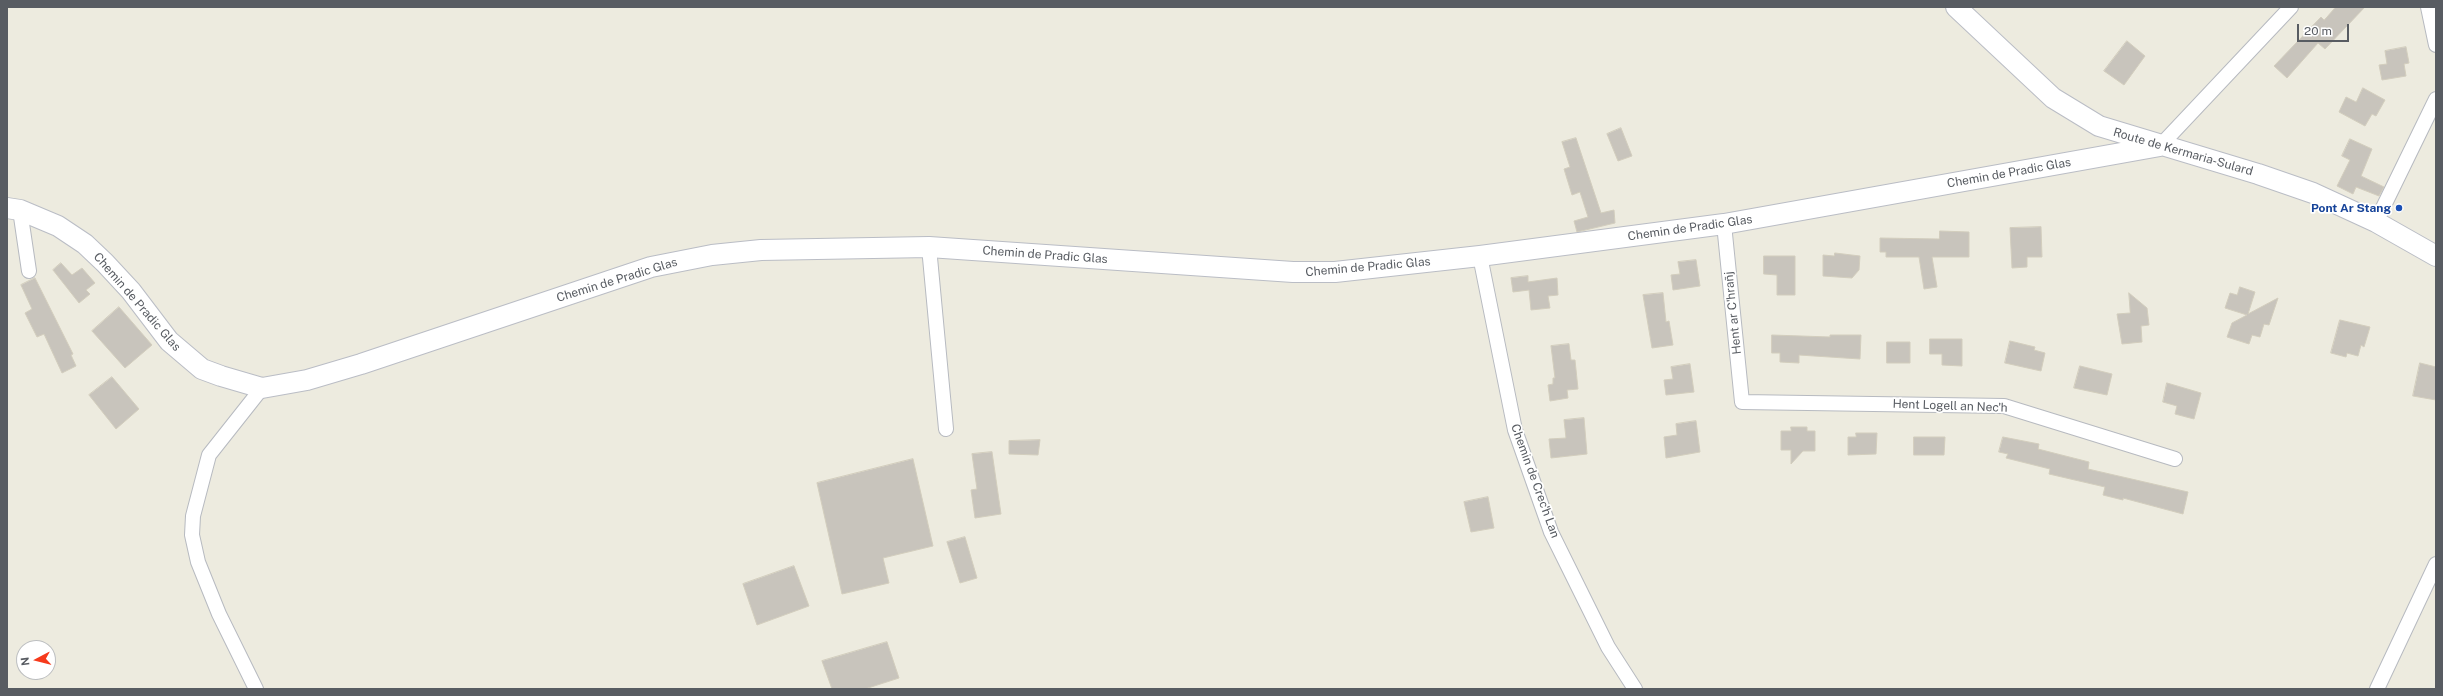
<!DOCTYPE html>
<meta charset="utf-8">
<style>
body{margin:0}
#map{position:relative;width:2443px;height:696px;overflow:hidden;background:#edebdf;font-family:"Public Sans",sans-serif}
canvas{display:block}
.frame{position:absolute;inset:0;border:8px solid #585c62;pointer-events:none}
.north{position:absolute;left:16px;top:640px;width:40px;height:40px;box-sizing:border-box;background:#fff;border:1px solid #bcbec0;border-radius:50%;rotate:263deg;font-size:11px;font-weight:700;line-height:16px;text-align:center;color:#585c62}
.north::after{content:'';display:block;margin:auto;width:14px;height:18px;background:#f63a1c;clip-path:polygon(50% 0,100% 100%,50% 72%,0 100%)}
.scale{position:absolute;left:2297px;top:24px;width:52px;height:18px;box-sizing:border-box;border:2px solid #585c62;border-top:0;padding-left:5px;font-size:12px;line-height:14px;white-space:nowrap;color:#585c62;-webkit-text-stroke:3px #fff;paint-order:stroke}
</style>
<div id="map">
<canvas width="2443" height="696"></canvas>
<div class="frame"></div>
<div class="north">N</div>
<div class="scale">20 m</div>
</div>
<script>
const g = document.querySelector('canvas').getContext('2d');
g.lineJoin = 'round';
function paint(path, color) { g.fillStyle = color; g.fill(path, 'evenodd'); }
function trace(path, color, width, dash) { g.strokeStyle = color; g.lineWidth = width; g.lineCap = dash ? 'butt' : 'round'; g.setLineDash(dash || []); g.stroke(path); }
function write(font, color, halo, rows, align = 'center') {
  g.font = font + ' "Public Sans",sans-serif'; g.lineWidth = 3.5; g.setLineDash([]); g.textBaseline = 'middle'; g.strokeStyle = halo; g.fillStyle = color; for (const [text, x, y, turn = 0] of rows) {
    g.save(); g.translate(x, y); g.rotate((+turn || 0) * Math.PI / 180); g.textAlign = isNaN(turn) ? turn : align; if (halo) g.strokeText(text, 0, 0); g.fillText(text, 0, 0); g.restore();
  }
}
const building = new Path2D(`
 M2336,7H2365L2325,49L2318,43L2287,78L2274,66L2321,17L2324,20Z
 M2127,41L2145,56L2124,85L2104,71Z
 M2406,47L2409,63L2404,64L2406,76L2382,80L2379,65L2387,64L2385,51Z
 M2363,88L2385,100L2376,116L2372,114L2365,126L2339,112L2346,97L2356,102Z
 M1621,128L1632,156L1618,161L1607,134Z
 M1576,138L1601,213L1614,210L1615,223L1577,232L1574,221L1588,217L1580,192L1572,195L1564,169L1570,167L1562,142Z
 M2350,139L2372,149L2361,176L2384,187L2379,196L2356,187L2353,194L2337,186L2350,160L2342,156Z
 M2041,227L2042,257H2027V267L2012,268L2010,228Z
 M1940,231L1969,232V257H1932L1937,287L1924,289L1919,257H1886V252H1880V238L1939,239Z
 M1835,253L1860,256L1859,270L1852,278L1823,276V255L1834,256Z
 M1764,256H1795V295H1777V275L1764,274Z
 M1696,260L1700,286L1673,290L1671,275L1680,274L1678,262Z
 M61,263L72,275L82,268L95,283L86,290L90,294L79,303L53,270Z
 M1528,276V282L1557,278L1558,295L1548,296L1550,308L1531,310L1529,290L1513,292L1511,278Z
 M35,278L73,354L71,355L76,366L62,373L44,334L37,337L25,313L32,309L21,285Z
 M2240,287L2255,292L2248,314L2278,298L2269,325L2264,324L2260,337L2252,335L2249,344L2227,337L2232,323L2247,315L2225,308L2230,293L2237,295Z
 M1663,293L1666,322L1669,321L1673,345L1652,348L1643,295Z
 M2129,293L2147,308L2149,325L2141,326L2142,342L2122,344L2117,314L2130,313Z
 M119,307L152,345L125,368L92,331Z
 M2340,320L2370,327L2364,347L2361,345L2358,356L2347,353L2346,357L2331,353Z
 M1772,335L1830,337V335H1861L1860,359L1799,355V363L1780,362V353H1772Z
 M1930,339H1962V366L1942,365V354H1930Z
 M2010,341L2035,347L2034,350L2045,353L2041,371L2005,363Z
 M1887,342H1910V363H1887Z
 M1569,344L1571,360H1575L1578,389L1567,390L1568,398L1550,401L1548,385L1553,384V378H1555L1551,346Z
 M2420,363L2436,367V400L2413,396Z
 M1690,364L1694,392L1666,395L1664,380L1673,379L1671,367Z
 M2080,366L2112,374L2107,395L2074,388Z
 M112,377L139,409L116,429L89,395Z
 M2167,383L2201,393L2194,419L2175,414L2177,406L2163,402Z
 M1584,418L1587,454L1551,458L1549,439L1566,438L1564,420Z
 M1696,421L1700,452L1666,458L1664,437L1677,435L1676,424Z
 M1791,427H1807V431H1815V451H1803L1791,464V450H1781V431H1791Z
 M1856,433H1877L1876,454L1848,455V437H1856Z
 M1914,437H1945L1944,455H1914Z
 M2003,437L2039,444L2038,449L2089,462L2088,469L2188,492L2183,514L2123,498V500L2103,495L2105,487L2049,474L2050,469L2006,458L2008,454L1999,452Z
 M1040,440L1038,455L1009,454V441Z
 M992,452L1001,514L975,518L971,490L977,489L972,454Z
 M913,459L933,546L883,558L889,583L842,594L817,483Z
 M1488,497L1494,528L1471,532L1464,502Z
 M965,537L977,578L960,583L947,542Z
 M794,566L809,606L757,625L743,584Z
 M887,642L899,678L865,689H832L822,661Z`);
const street = new Path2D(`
 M2428,7L2436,45
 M2160,146L2291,7
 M20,210L29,271
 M2376,222L2436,99
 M1724,224L1742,402L2004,406L2175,459
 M929,247L946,429
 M1480,256L1515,430L1551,532L1608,647L1635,689
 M256,689L219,614L198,562L192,535L193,516L209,455L262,388
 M2377,689L2436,564`);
const secondary = new Path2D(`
 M1956,7L2053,98L2099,126L2258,174L2313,193L2376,222L2436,256
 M7,208L20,210L58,226L85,244L105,263L131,291L169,341L202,369L221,376L262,388L307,380L361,364L651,267L712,255L761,250L929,247L1293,272H1335L1480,256L1724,224L2160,146`);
const markers = [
 [2399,208,4,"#1a4fb4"]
];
const streetNames = [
 ["Route de Kermaria-Sulard",2183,152,16],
 ["Chemin de Pradic Glas",2009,173,-10],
 ["Chemin de Pradic Glas",1690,228,-8],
 ["Chemin de Pradic Glas",1045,255,4],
 ["Chemin de Pradic Glas",1368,267,-5],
 ["Chemin de Pradic Glas",617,280,-17],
 ["Chemin de Pradic Glas",137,302,49],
 ["Hent ar C'hrañj",1733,313,-96],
 ["Hent Logell an Nec'h",1950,406,2],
 ["Chemin de Crec'h Lan",1535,481,70]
];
const transitNames = [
 ["Pont Ar Stang",2391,208]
];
paint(building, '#c8c4bc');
trace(building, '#d2cdbd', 1);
trace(street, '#b7bac0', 16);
trace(secondary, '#babdc5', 22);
trace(street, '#fff', 14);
trace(secondary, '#fff', 20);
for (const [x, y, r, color] of markers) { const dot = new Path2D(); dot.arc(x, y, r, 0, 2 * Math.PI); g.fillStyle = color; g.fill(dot); trace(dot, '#fff', 1.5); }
write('12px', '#585c62', '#fff', streetNames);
write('bold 12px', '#164399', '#fff', transitNames, 'right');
</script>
